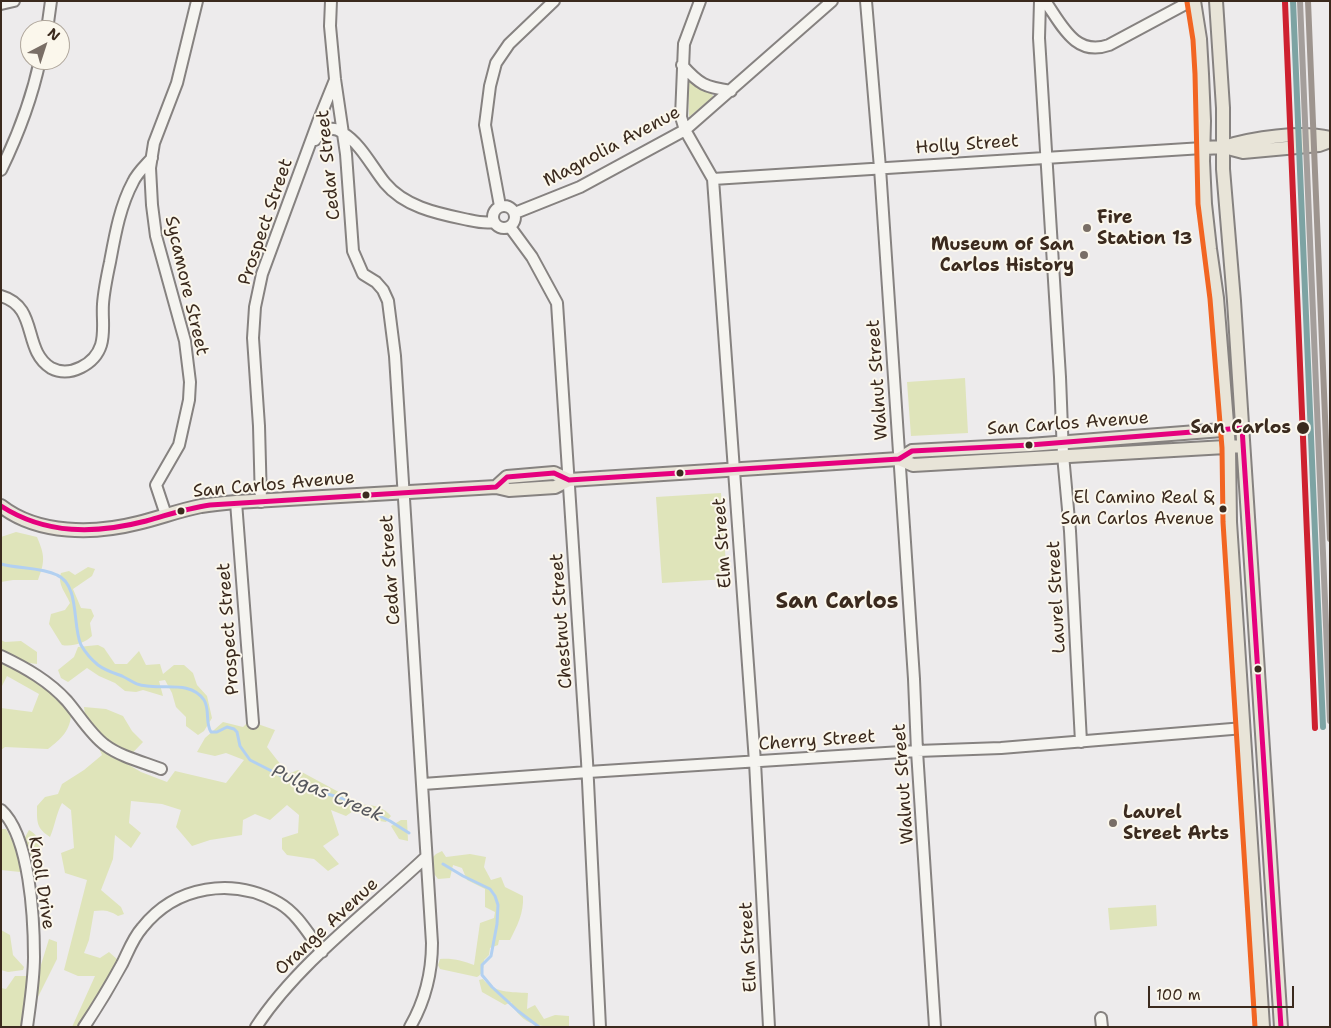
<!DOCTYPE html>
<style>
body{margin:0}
#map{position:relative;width:1331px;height:1028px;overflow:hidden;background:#edebec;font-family:"Shantell Sans",sans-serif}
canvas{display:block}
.frame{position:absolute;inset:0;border:2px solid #3b2a1e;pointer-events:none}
.north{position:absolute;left:20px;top:20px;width:50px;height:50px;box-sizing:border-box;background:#fbf7ec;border:1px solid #aea59a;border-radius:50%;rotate:40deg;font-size:14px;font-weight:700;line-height:20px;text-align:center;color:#3b2a1e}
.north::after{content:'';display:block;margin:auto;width:18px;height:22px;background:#796e66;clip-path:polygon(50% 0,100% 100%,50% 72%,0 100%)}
.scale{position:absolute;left:1148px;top:986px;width:146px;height:22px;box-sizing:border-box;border:2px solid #3b2a1e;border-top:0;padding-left:6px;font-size:15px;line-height:18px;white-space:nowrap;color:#3b2a1e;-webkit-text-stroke:4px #fbf7ec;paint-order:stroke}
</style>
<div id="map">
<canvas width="1331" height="1028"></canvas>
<div class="frame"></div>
<div class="north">N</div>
<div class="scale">100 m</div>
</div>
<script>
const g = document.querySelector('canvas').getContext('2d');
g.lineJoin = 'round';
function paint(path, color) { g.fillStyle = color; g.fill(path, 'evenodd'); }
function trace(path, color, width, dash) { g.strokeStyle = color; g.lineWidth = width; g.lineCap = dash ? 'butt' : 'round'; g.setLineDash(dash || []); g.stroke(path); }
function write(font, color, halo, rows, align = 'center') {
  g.font = font + ' "Shantell Sans",sans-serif'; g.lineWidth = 4; g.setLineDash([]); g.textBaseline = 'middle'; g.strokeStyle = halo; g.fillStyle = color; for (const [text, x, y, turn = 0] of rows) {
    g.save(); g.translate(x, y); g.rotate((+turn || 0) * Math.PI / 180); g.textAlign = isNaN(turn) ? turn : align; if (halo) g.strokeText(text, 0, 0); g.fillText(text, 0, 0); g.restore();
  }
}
const green = new Path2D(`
 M689,82L699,88L712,93L713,97L689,117L688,84Z
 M965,378L968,433L911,436L907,382Z
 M721,493L727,579L662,583L656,497Z
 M16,532L37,537C45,556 45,561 38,580H13L1,582V537Z
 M88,567L95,569L92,576L73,589L81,608L91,609L94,616L90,623L92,636C85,643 72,647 62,645L49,624L51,614L65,610L70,603C66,593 57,584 61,573L69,571L75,575Z
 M1,640L5,642L21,641L37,652V664L21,662L71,713C71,730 61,739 48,749L5,747L1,750V708L32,712L39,694L7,676L1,688Z
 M98,645L104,648L115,664H127L139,651L146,665L160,664L163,674L174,665H184L193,673L197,685L207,696L212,718L204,731L198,735L186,726V717L176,707L172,693L165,680L159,681L163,696L143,690L136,692L125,691L115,683L99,676L87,668L68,682L61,678L58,670L74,657L78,647Z
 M84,707L106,709L123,716L132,731L143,742L124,762L141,772L167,782L175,771L226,783L244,760L226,753L215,756L197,752L205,738L223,722L243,727L249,721L275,730L267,747L288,774L298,770L348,797L353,806C367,803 382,805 391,816L386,822C373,821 365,813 353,811L346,816L331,810L339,835L323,846L339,864L328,871L314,859L287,855L282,849V838L298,833L299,815L287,805L270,820L255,814L243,820L242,835L210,840L192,846L176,827L181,810L162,804L131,801L129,823L141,833L131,848L115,835L113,859L101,890L121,907L124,914L118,916C109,910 103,910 94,911L89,940L84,953L100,958L109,952L118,960L109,982L80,1027H72L95,976H78L64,970L87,880L65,873L61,853L74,848L71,810L62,803C56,814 55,826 50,837C36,828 37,822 37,806L45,797L58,794L62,784L84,770L102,755L98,746L87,733Z
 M401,820H407L408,841L399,839L391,826Z
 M1,829H6L15,846L23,841L29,830C45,839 43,856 37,871L30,873L1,870Z
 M442,851L446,857L470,854L486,857L484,867L491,880L501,877L505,887L523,896C524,913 517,926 510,940H499L498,945L490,948L489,955L484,960C484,967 483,974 477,977L440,969L438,965L440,959C453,958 463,961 474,965L480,923L494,918L495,912L485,907V889L467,880L462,868L453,865L450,878L438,879L431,870V859L436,854Z
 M1156,905L1157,926L1110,930L1108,908Z
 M1,930L10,935L13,955L24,967L23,970L8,972L1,970Z
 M49,939L57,942V959L36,1001L25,1027H1V988L6,989L15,976H26L27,986L40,968Z
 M483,979C493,993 512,992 528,993L527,1009L535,1005L544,1019L555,1015L569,1016V1027C542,1027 523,1028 511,1002L505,1005L482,992L479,980Z`);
const stream = new Path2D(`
 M1,564C19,569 40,567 57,575C80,585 72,625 81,645C85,652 92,660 98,665C106,671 114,673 122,676C132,681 135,685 147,686C165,689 191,681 204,700C210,709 205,723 211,732H217L227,727L234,729L237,732L240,746L250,760L301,786L341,798L390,821L409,833
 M443,864L463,876L490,889L495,896L498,905L497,924L491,956L482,965V975L492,987L518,1011L539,1027`);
const minor = new Path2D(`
 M331,1L330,26L335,79L346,154L353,251L363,274L376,282L383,290L388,301L395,356L432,943C432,973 425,1001 410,1027
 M700,1L684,44L681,117L685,130L713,179L755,762L769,1027
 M866,1L880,168L904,527L914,679L917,751L935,1027
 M1040,1L1039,38L1060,377L1063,455L1070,531L1081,742
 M1045,1C1062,25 1075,57 1109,45L1191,1
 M1,4L14,1
 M47,30L51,1
 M682,65C700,85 705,87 731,91
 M315,140C322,129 332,125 343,133C361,144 372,167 385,183C404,206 435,213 464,219C474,221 483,224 494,222
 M1,170C18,135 32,98 40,60
 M713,179L1203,148
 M493 217a11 11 0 1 1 22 0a11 11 0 1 1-22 0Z
 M500,206L485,125L490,86L496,63L509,44L554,1
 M515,213L580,187L685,130L832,1
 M510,227L532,257L557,303L587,761L600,1027
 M1,296C39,307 22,350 51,368C70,378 95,364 101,345C105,332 102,318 103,304C104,290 107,276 110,262C115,235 120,206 133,182C137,173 146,165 152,158
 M236,502L253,723
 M261,502L259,426L253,338L255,307L262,274L318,122L335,80
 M166,515L156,485L179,445L189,400L190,382L185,341L156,236L152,205L150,168L154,143L177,83L197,1
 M1,656C26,668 49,681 67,701C79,715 91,735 105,745C121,757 143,762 161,769
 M423,784L588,772L917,751L1001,748L1244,728
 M1,810C30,836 34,919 34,957C34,980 30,1004 27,1027
 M1101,1018L1102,1027
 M84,1027C98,1006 110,986 122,964C128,952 133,938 142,928C176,885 233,877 279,903C298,914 309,935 322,952
 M256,1027C298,963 370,910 426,857`);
const major = new Path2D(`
 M1194,1L1200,39L1202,74L1204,121L1203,161L1205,204L1210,249L1217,298L1229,448L1230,522L1263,1027
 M1216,1L1223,108V169L1234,301L1281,1027
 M1224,147C1253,138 1300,131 1330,138
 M1203,148L1224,147L1243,152L1319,145L1330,141
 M899,459L912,451L1030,445L1235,429
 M496,487L507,477L554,473L569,480
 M1,506C38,535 95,534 138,523C159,518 180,510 201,506C213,504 224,503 236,502L496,487L509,490L555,487L569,480L899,459L913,465L1243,446`);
const bus1 = new Path2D(`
 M1242,428L1281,1027
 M1,506C46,535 96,534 146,521C167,515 188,508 210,505L496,487L507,477L554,473L569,480L899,459L912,451L1030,445L1242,428`);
const bus2 = new Path2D(`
 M1187,2L1193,40L1195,74L1198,204L1210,299L1222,448L1223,522L1255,1027`);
const rail1 = new Path2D(`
 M1300,1L1330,721`);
const rail2 = new Path2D(`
 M1293,1L1323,727`);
const rail3 = new Path2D(`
 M1308,1L1330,539`);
const rail4 = new Path2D(`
 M1285,2L1315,728`);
const markers = [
 [1087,228,5,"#796e66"],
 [1084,255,5,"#796e66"],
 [1303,428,7,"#3b2a1e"],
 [1029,445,4.5,"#3b2a1e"],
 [680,473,4.5,"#3b2a1e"],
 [366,495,4.5,"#3b2a1e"],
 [1223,509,4.5,"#3b2a1e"],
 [181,511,4.5,"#3b2a1e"],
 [1258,669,4.5,"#3b2a1e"],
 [1113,823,5,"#796e66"]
];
const busNames = [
 ["El Camino Real &",1214,499],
 ["San Carlos Avenue",1214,520]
];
const streetNames = [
 ["Holly Street",967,145,-4],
 ["Magnolia Avenue",612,147,-28],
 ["Cedar Street",329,165,-96],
 ["Prospect Street",266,222,-71],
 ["Sycamore Street",186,286,77],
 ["Walnut Street",878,380,-94],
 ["San Carlos Avenue",1068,424,-4],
 ["San Carlos Avenue",274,485,-5],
 ["Elm Street",723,543,-94],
 ["Cedar Street",391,570,-94],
 ["Laurel Street",1057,597,-93],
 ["Chestnut Street",562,621,-94],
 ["Prospect Street",229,629,-94],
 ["Cherry Street",817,741,-4],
 ["Walnut Street",904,784,-94],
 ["Knoll Drive",41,883,81],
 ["Orange Avenue",327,927,-43],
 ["Elm Street",749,947,-93]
];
const poiNames = [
 ["Fire",1097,218],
 ["Station 13",1097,239],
 ["Museum of San",1074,245,"right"],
 ["Carlos History",1074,266,"right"],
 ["Laurel",1123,813],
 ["Street Arts",1123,834]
];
const stopNames = [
 ["San Carlos",1291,428]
];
const waterNames = [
 ["Pulgas Creek",327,794,23]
];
const districtNames = [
 ["San Carlos",837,602]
];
paint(green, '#dfe4ba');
trace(stream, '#b2d0f1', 3);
trace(minor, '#868280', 14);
trace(major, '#868280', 16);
trace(minor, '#f5f4f0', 10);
trace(major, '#e8e4d8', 12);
trace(bus1, '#e5007d', 5);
trace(bus2, '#f26522', 5);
trace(rail1, '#a49e9b', 6);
trace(rail2, '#7da3a3', 6);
trace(rail3, '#9d948e', 6);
trace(rail4, '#ce202f', 6);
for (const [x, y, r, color] of markers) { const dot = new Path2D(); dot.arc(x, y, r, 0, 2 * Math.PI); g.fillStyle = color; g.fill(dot); trace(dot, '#fbf7ec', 2); }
write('17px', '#3b2a1e', '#fbf7ec', busNames, 'right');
write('18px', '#3b2a1e', '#fbf7ec', streetNames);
write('bold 18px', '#3b2a1e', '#fbf7ec', poiNames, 'left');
write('bold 18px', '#3b2a1e', '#fbf7ec', stopNames, 'right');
write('italic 19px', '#57585e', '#fbf7ec', waterNames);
write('bold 22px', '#3b2a1e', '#fbf7ec', districtNames);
</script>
